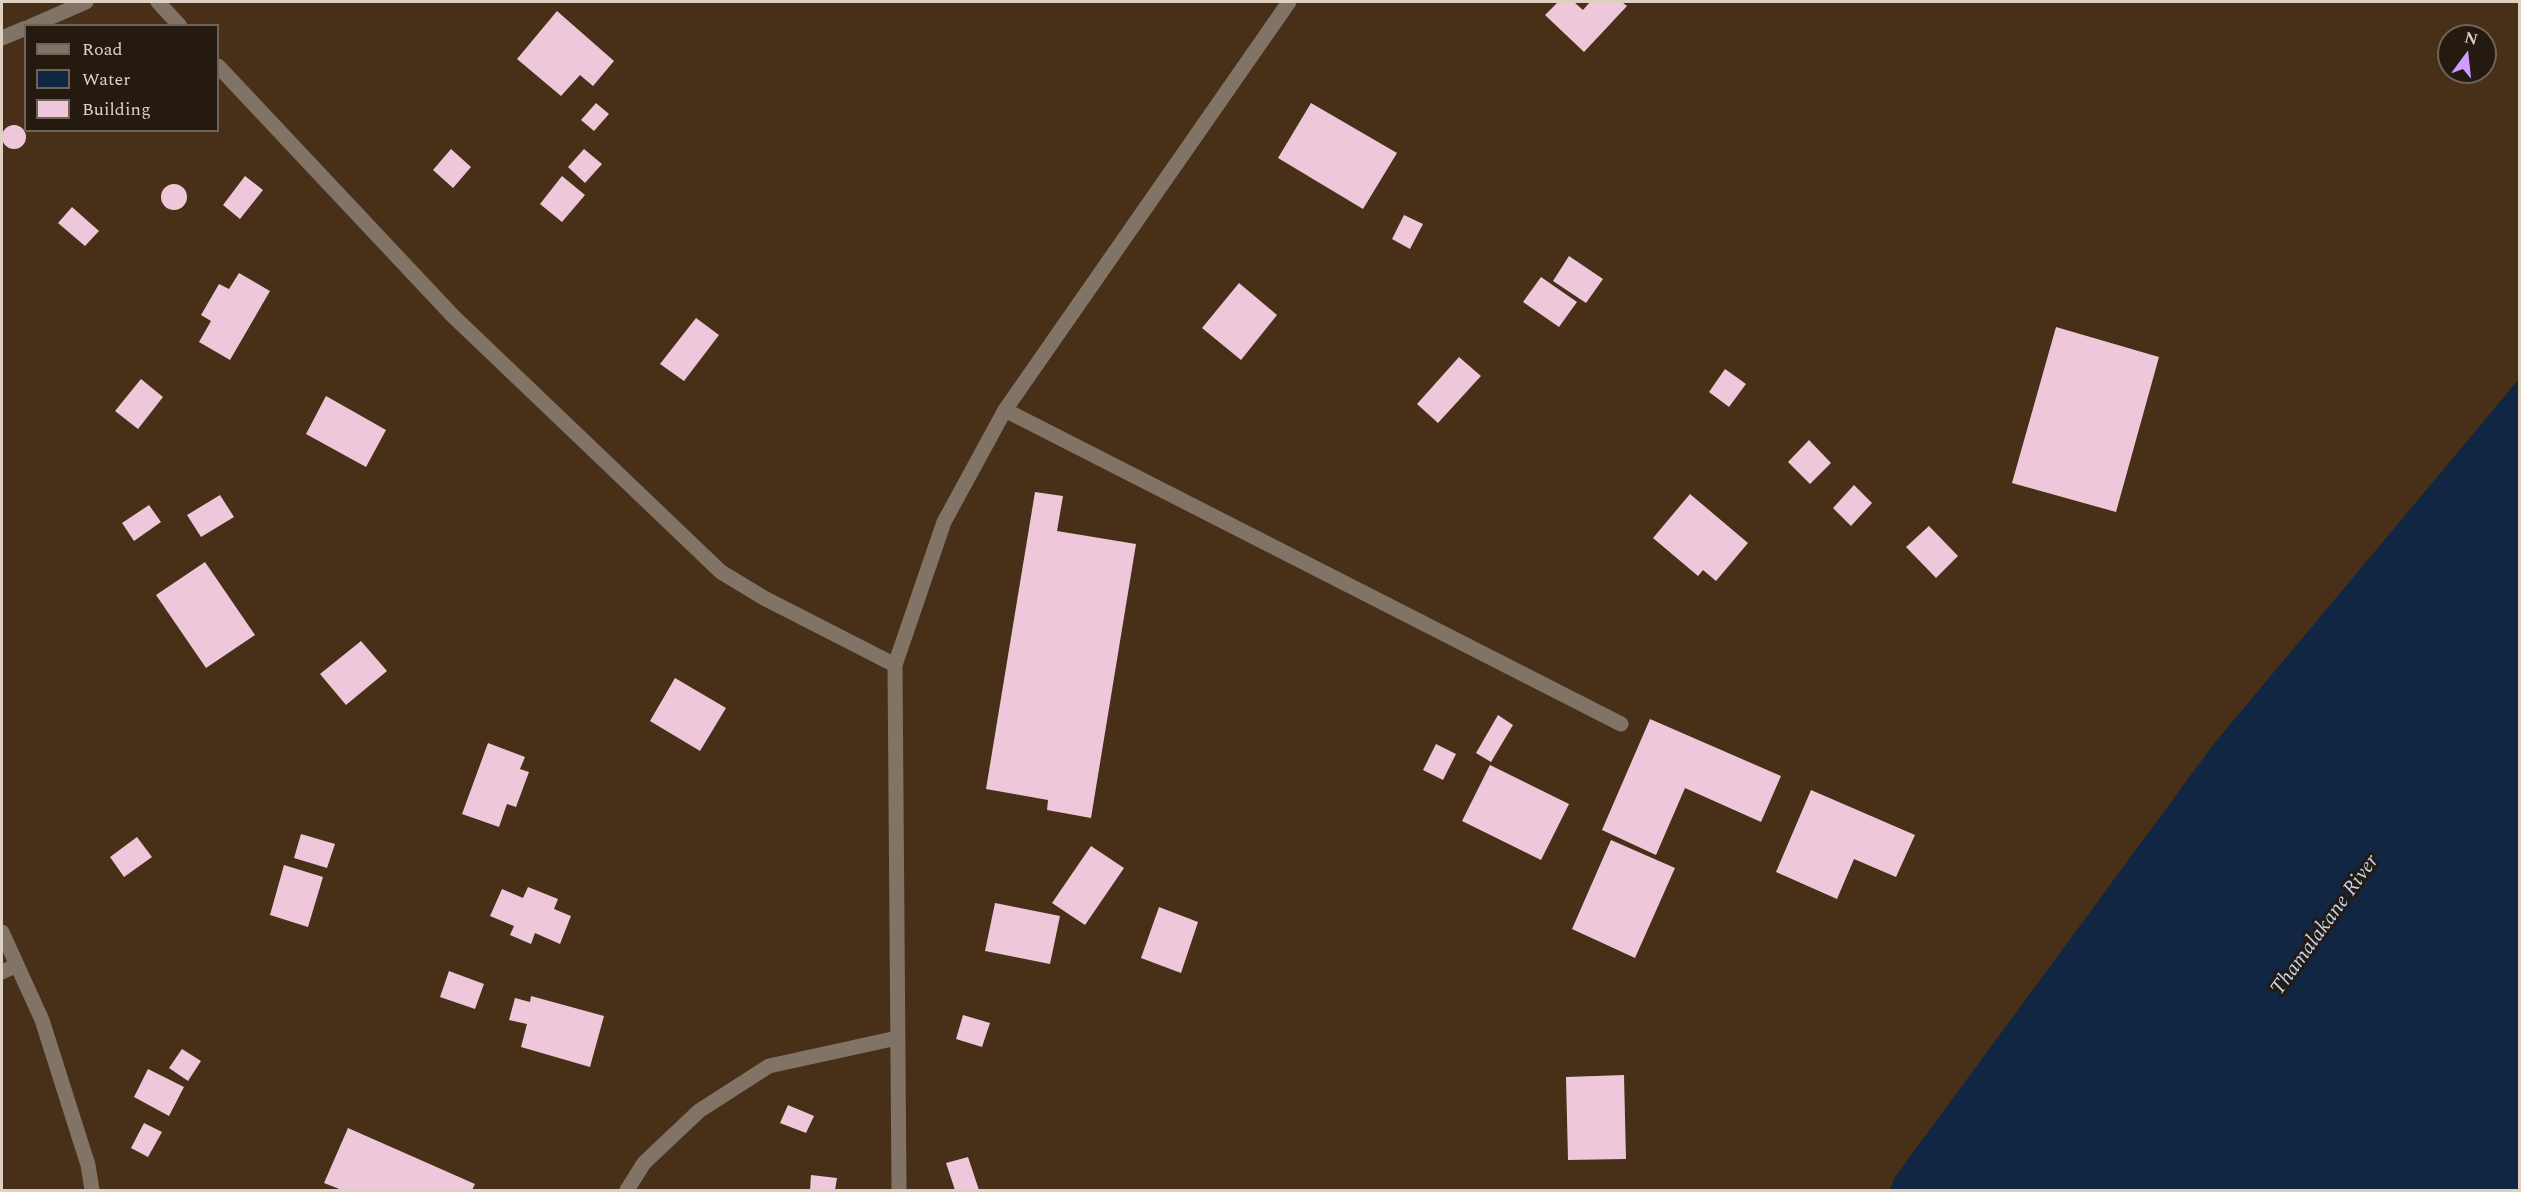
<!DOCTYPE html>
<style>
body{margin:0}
#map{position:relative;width:2521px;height:1192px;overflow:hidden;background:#472f18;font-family:Spectral,serif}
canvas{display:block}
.frame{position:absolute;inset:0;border:3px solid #dfd0c2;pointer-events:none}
.legend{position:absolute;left:24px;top:24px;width:195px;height:108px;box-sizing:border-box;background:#251a10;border:2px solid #6f6357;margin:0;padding:8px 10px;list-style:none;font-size:18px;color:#dfd0c2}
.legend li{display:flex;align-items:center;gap:12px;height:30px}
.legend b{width:30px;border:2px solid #6f6357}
.north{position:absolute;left:2437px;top:24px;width:60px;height:60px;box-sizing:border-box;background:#251a10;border:2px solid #6f6357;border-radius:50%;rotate:15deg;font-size:16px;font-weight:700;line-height:24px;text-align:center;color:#dfd0c2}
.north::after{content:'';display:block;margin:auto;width:21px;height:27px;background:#d09dfe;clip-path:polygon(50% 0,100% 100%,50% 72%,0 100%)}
</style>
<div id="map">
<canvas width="2521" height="1192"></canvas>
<div class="frame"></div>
<ul class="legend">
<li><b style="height:8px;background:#817365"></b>Road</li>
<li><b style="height:16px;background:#102643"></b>Water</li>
<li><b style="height:16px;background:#eec8da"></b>Building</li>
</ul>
<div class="north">N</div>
</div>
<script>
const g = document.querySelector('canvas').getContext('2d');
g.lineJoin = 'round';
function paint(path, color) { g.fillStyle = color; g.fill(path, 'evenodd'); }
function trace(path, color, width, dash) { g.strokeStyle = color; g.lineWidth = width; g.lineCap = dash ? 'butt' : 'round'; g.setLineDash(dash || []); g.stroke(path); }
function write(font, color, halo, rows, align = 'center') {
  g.font = font + ' Spectral,serif'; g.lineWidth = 6; g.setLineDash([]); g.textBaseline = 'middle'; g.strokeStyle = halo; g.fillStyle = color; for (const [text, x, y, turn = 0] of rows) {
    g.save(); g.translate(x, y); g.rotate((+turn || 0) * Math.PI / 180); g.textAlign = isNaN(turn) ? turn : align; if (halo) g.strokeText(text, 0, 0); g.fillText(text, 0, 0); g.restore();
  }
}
const water = new Path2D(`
 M2519,379V1190H1890L1895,1177L2213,745Z`);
const building = new Path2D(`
 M1558,2H1574L1583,10L1590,2H1622L1627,6L1584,52L1545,15Z
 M557,11L614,61L593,86L580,75L561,96L517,59Z
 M596,103L609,114L594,131L581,120Z
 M1311,103L1397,153L1363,209L1278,158Z
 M2 137a12 12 0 1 1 24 0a12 12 0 1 1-24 0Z
 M451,149L471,167L453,188L433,170Z
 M584,149L602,164L585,183L568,167Z
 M245,176L263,190L240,219L223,205Z
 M562,176L585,195L562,222L540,204Z
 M161 197a13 13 0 1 1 26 0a13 13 0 1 1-26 0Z
 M72,207L99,231L85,246L58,223Z
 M1404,215L1423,224L1410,249L1392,239Z
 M1569,256L1603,279L1586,303L1553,281Z
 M239,273L270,291L230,360L199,342L211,321L201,315L219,284L229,289Z
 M1541,277L1577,302L1559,327L1523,302Z
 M1239,283L1277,315L1241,360L1202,328Z
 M696,318L719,335L684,381L660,364Z
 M2056,327L2159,357L2116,512L2012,483Z
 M1459,357L1481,376L1438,423L1417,404Z
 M1725,369L1746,384L1729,407L1709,392Z
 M141,379L163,397L138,429L115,411Z
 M326,396L386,430L366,467L306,434Z
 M1809,440L1831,463L1810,484L1788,462Z
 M1854,485L1872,503L1851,526L1833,508Z
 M1035,492L1063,496L1057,531L1136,544L1091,818L1047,810L1048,800L986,789Z
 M1690,494L1748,543L1716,581L1703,570L1698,576L1653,538Z
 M220,495L234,517L201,537L187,515Z
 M149,505L161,522L134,541L122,523Z
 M1929,526L1958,556L1936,578L1906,547Z
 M205,562L255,635L206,668L156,595Z
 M361,641L387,671L346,705L320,674Z
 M675,678L726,708L700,751L650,721Z
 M1498,715L1513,725L1491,762L1476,753Z
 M1650,719L1781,776L1761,822L1685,788L1656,855L1602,830Z
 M488,743L525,757L520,769L529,772L516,807L507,804L499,827L462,814Z
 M1436,744L1456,754L1443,780L1423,770Z
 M1490,765L1569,804L1541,860L1462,821Z
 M1811,790L1915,835L1896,877L1854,859L1837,899L1776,872Z
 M301,834L335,844L327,868L294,858Z
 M137,837L152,857L124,877L110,857Z
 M1611,840L1675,868L1635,958L1572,929Z
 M1091,846L1124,868L1085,925L1052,903Z
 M284,865L323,877L308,927L270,915Z
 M528,887L558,899L554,909L571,916L560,944L535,933L531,944L510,935L514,926L490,916L502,889L523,898Z
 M995,903L1060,916L1050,964L985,951Z
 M1159,907L1198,922L1181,973L1141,958Z
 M449,971L484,984L475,1009L440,997Z
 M531,996L604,1016L590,1067L521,1047L527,1024L509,1020L515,998L530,1002Z
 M963,1015L990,1023L982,1047L956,1039Z
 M182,1049L201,1061L188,1081L169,1068Z
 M148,1069L184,1087L169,1116L134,1097Z
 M1624,1075L1626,1159L1568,1160L1566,1077Z
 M788,1105L814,1116L806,1133L780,1123Z
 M144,1123L162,1132L148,1157L131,1148Z
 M348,1128L475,1184L472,1190H342L324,1183Z
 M968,1157L979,1190H955L946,1163Z
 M811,1175L837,1178L835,1190H810Z`);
const minor = new Path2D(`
 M158,2L180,26
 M31,26L86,2
 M2,38L26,28
 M218,66L453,316L721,572L764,598L895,665
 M1005,410L1621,724
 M2,932L42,1020L88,1165L92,1190
 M2,972L17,965
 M627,1190L644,1163L699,1111L769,1066L897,1038
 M899,1190L895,665L944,522L1005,410L1289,2`);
const waterNames = [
 ["Thamalakane River",2326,926,-54]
];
paint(water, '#102643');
paint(building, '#eec8da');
trace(minor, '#817365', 15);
write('italic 21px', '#bed7f9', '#251a10', waterNames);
</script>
